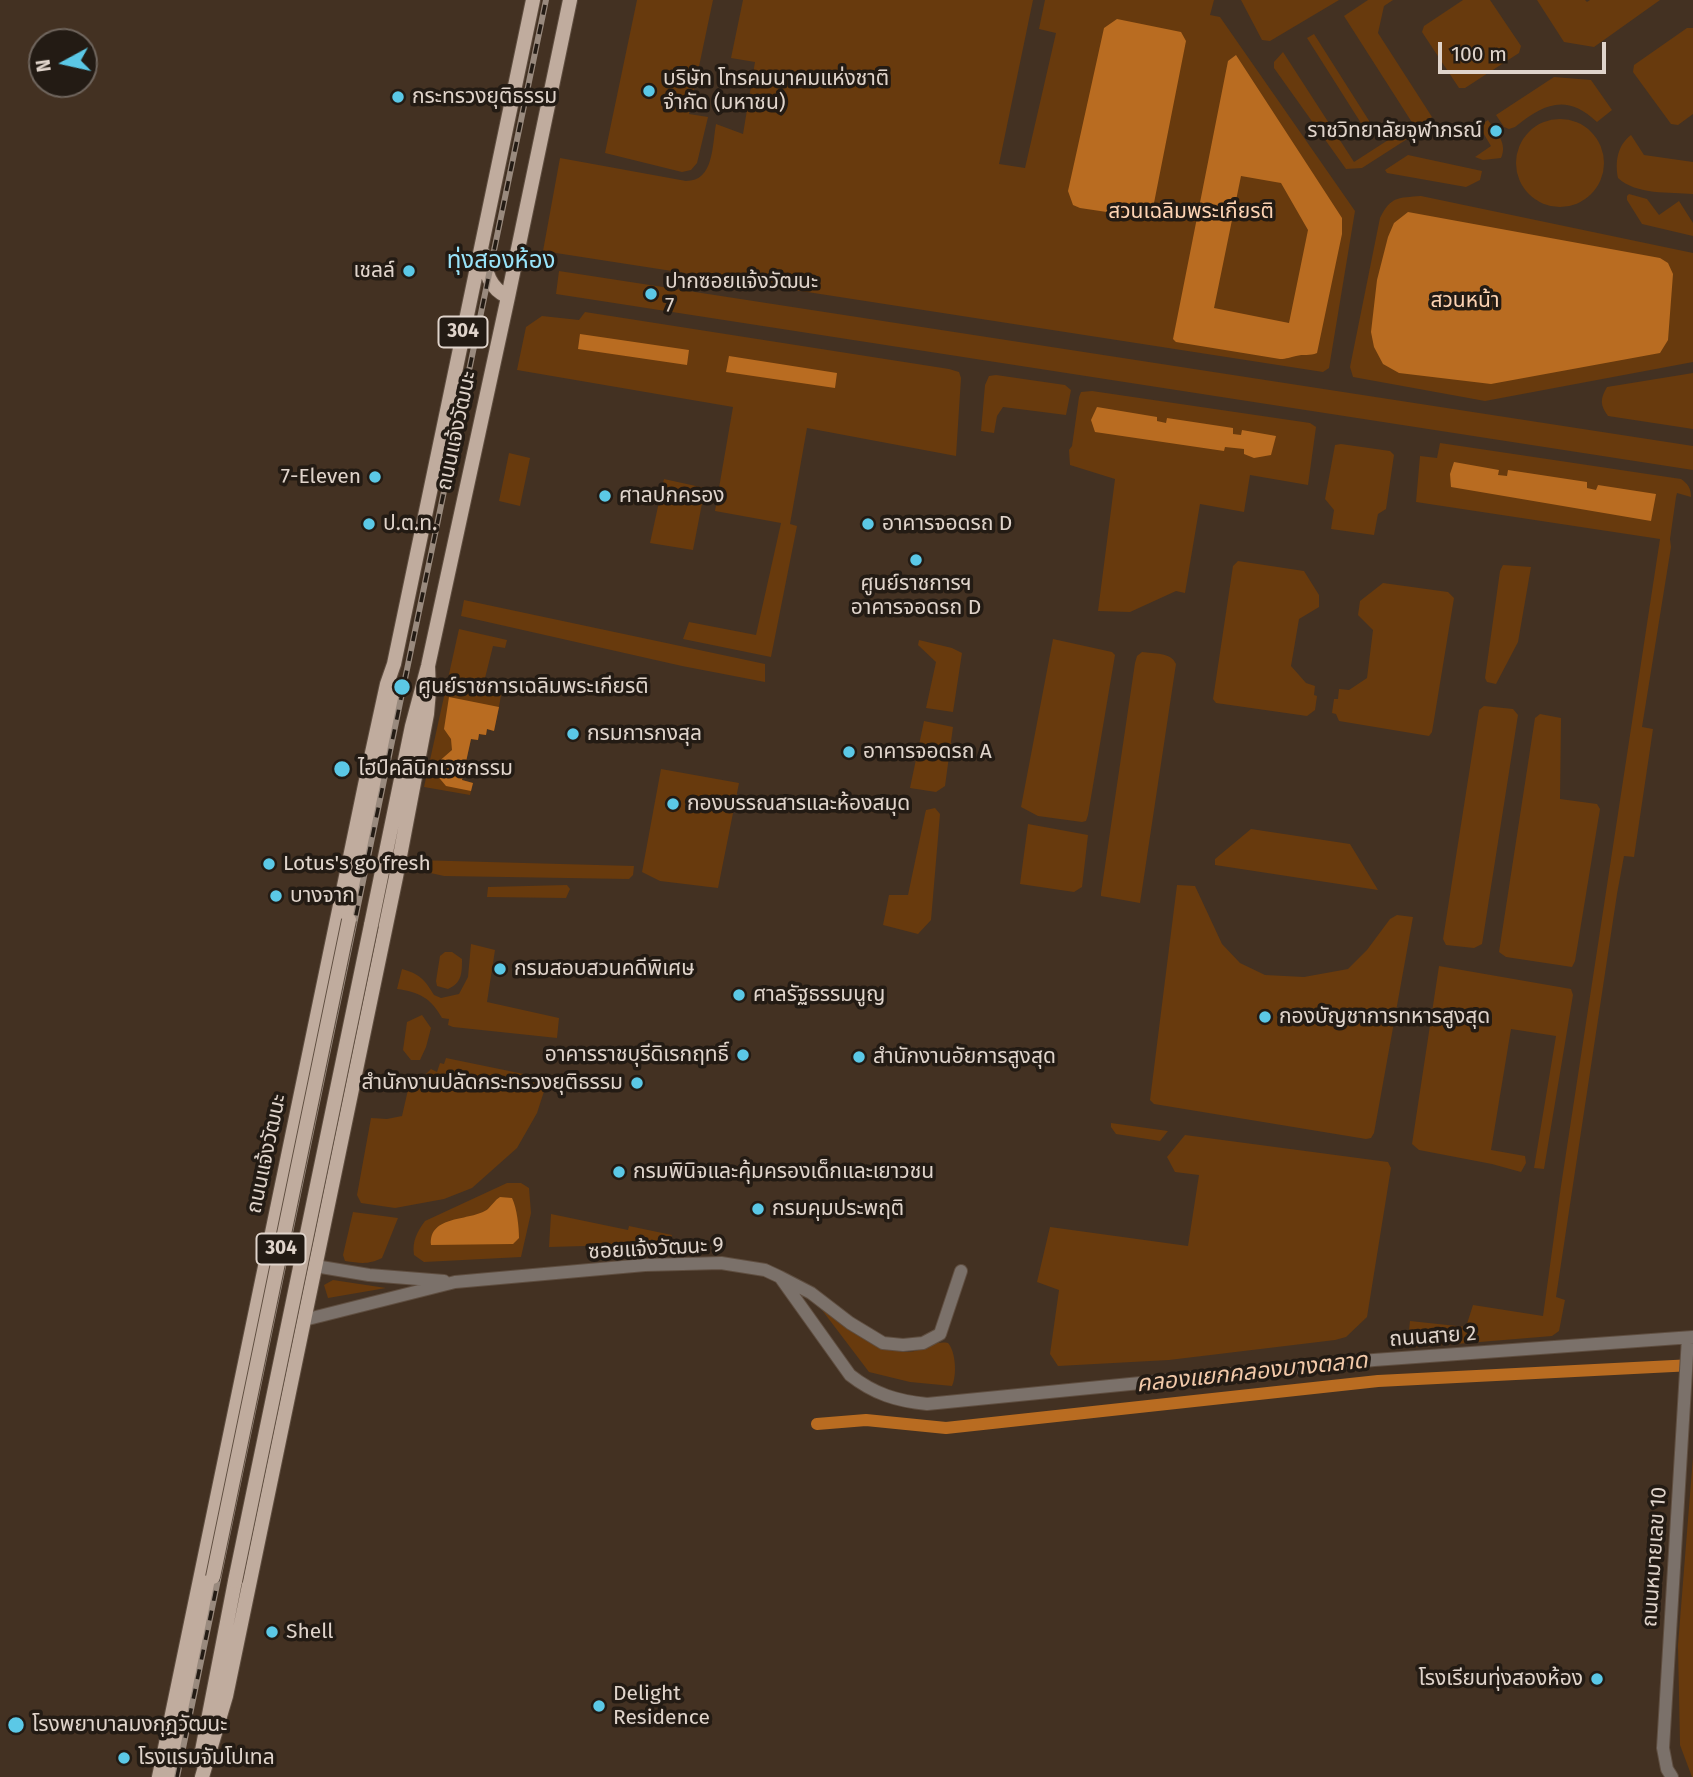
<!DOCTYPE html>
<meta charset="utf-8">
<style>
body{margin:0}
#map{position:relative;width:1693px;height:1777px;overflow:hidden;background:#433122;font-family:"Fira Sans",sans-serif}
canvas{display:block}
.north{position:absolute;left:28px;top:28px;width:70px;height:70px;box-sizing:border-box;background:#231b14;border:2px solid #6f655d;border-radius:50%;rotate:262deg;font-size:19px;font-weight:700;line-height:28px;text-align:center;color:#e0d4cb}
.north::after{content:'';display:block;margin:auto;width:24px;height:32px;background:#5bc8e6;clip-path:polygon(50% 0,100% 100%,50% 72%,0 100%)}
.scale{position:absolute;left:1438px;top:42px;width:168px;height:32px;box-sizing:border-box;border:4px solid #e0d4cb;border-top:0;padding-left:9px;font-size:21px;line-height:24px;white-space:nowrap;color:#e0d4cb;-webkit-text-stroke:5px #231b14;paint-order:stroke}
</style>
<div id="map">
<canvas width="1693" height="1777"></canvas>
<div class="north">N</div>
<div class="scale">100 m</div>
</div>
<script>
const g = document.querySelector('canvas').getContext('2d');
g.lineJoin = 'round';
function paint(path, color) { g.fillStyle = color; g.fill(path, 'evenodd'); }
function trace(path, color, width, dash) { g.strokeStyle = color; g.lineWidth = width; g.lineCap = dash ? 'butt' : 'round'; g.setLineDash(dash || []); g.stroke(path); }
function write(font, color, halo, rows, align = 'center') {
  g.font = font + ' "Fira Sans","Noto Sans Thai",sans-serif'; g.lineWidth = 7; g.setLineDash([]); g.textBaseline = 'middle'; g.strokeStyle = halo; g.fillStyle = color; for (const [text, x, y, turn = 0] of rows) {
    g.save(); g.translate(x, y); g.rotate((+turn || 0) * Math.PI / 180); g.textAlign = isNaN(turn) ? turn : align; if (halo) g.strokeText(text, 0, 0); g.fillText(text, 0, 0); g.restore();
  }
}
const green = new Path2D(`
 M637,0H713L689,114L708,117L697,163L691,170L682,172L605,153Z
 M743,0H1033L999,164L1025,168L1056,33L1039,29L1045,0H1214L1210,15L1220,17L1355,211L1329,368L1323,372L543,251L560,158L686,181C714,181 712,146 716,124L743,134L755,62L731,58Z
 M1241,0H1339L1270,41L1262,40Z
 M1368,0H1393L1384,6L1378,33L1432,117L1413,129L1415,134L1362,168L1346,169L1274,68V62L1283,52L1354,162L1413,124L1344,16Z
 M1463,0H1490L1521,46L1519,53L1465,88H1459L1422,32L1424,26Z
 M1537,0H1585L1587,2L1590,0H1660L1594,47L1564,42Z
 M1687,28H1693V114L1678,125L1671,124L1633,72L1634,65Z
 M1314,34L1373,127L1366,131L1307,38Z
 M1554,77L1591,80L1612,110L1597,122C1566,93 1544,104 1515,127L1509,129L1504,127L1496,115Z
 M1516 163a44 44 0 1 1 88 0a44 44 0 1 1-88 0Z
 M1488,120C1496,132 1508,143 1501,158L1483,160L1475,157L1491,146L1479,126Z
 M1631,135L1644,155L1693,162V194C1670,192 1636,195 1618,178C1615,162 1617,146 1631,135Z
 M1408,155L1482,171L1480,180L1466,187L1387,173L1385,170Z
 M1629,194L1647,199L1659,215L1679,201L1693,223V236L1642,224L1627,200V196Z
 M1421,196L1693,253V362L1485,401L1353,377L1350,367L1380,218C1391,196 1398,198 1421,196Z
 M559,271L1693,446V470L556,294Z
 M585,312L949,369L959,372L961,378L956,456L807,428L790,524L797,526L771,657L683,639L689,622L756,635L781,523L715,511L733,407L517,370L526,327L542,316L579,320Z
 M1693,373V429L1608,416C1600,405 1600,399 1607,387Z
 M996,375L1065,385L1071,390L1066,415L1003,407L997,416L994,433L981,431L985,385L989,376Z
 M1092,391L1310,423L1316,427L1308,485L1250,475L1244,512L1200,504L1185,593L1176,591L1130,612L1098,611L1115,479L1070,465L1069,450L1072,446L1079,397L1081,392Z
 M1440,443L1681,479C1688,484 1691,488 1691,497L1677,493L1676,497L1670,539L1671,547L1642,727L1653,729L1634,857L1624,856L1617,894L1556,1297L1565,1300L1559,1331L1552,1336L1407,1348L1410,1321L1466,1327L1473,1305L1543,1316L1561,1186L1660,539L1416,502L1420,456L1437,458Z
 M1341,444L1390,451L1394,455L1386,509L1378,514L1374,535L1331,529L1334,510L1325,499L1335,445Z
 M509,453L530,458L520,506L499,501Z
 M664,479L705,488L693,550L650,543Z
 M1238,561L1304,571L1319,595V607L1299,619L1291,666L1306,683L1315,686L1314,695L1317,696L1315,710L1307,716L1216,703L1213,699L1233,566Z
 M1503,565L1531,567L1518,642L1496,684L1487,682L1485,678L1500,571Z
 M1383,583L1448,592L1454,598L1432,732L1429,736L1339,721L1336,714L1332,713L1334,699H1338L1339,689L1349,690L1367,678L1373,630L1358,615L1360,601Z
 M464,600L765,664V682L682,666L461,616Z
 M459,629L507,640L505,648L493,646L483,686L502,691L494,731L487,729L486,735L479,734L478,740L471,739L462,780L473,783L470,795L424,787Z
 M1053,639L1112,652L1115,655L1088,815L1086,821L1082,822L1038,816L1021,807Z
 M919,640L952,648L962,653L953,712L926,708L936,662L918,645Z
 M1142,652C1154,654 1171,652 1176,664L1140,903L1101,896V893L1135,663L1137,656Z
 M1484,706L1513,709L1518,715L1482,944L1474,948L1446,945L1443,939L1479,710Z
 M1540,714L1561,718L1560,799L1597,804L1600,809L1575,961L1572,967L1506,957L1499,952L1535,718Z
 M924,721L953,727L945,786L936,792L910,788Z
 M661,769L739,783L718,888L660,881L642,872Z
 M935,808L940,814L931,920L918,934L883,925L889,895H908L925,814L926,810Z
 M1028,824L1088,835L1082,887L1074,892L1020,884Z
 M1251,829L1350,844L1378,890L1215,865V859Z
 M410,859L415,860L634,866L633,875L629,879L444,876L408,868Z
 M567,885L570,889L566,898L487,897L488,887Z
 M1177,885L1195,886L1222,944L1240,963L1265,975L1304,977L1348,969L1367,950L1390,919L1397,915L1413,917L1374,1133L1371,1138L1366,1139L1154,1104L1150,1100Z
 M471,944L495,950L487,1002L559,1018L557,1038L453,1027L448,1025L449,1019L442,1018C431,998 419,992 397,989L402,969C420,974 425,980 434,995L441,998L459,994L468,977Z
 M445,952H452L462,959C462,973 462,983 448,989L437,986L436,981L440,956Z
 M1439,966L1571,989L1573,995L1544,1169L1534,1168L1556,1036L1511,1029L1491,1150L1525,1156L1526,1163L1521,1172L1492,1164L1419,1150L1412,1144Z
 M422,1015L431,1028L426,1047L420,1060H411L403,1050L407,1022Z
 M446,1058L548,1079L537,1113L517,1148L472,1188L444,1199L395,1208L361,1203L357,1195L371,1118L387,1119L402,1116L410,1081L423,1077L431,1069L437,1072L440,1063L444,1064Z
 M1111,1123L1168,1131L1160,1141L1116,1134L1111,1127Z
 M1185,1135L1388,1162L1391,1168L1367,1317L1346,1337L1335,1340L1169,1360L1058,1366L1050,1354L1059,1290L1037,1282L1050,1227L1188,1246L1199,1175L1175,1172L1167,1157Z
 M507,1183H521L529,1188L531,1213L521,1257L424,1262L414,1255C412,1241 417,1232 425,1221Z
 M353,1212L398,1218L382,1258C368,1265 360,1263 345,1261L343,1255Z
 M551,1214L628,1230L629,1226L672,1235L671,1239L691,1243L549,1247Z
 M333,1280L386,1288L328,1298L324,1285Z
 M822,1310C847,1325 876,1350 906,1352C922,1353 932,1340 948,1343C956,1352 957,1376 952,1386L910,1382L869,1372Z
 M1693,1457V1777H1692L1680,1745L1678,1645Z`);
const water = new Path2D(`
 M1117,19L1181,32L1186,41L1153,208L1147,218L1080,208L1073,205L1068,191L1104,28Z
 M1236,55L1342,218V234L1317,353C1310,356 1303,354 1296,356C1290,357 1287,359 1280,359L1176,342L1173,339L1228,61ZM1241,176L1281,183L1308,230L1289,323L1214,308Z
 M1408,212L1660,258L1668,263L1673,274L1668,340L1660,353L1491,384L1399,373L1383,364L1374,347L1371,332L1377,280L1388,237L1394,223Z
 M580,334L689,350L687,365L578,349Z
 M729,356L837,373L835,388L726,372Z
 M1097,407L1157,417V421L1166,423L1167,418L1233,428V434L1241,435L1242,430L1276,436L1271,455L1254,458L1244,454V449L1225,447L1224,451L1095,432L1091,420Z
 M1454,462L1499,470L1498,475L1507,476L1508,470L1587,482V488L1596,490L1598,485L1656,494L1651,521L1451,487L1450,474Z
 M449,697L499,707L494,731L487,729L486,735L479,734L478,740L471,739L462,780L473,783L471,791L446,786L436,774V764L452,750L451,739L444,729Z
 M500,1197L512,1198C517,1208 519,1227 519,1238L513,1244L431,1245C429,1214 470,1222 488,1209C492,1205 495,1200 500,1197Z`);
const canal = new Path2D(`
 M817,1424L866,1420L946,1428L1378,1381L1693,1365`);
const tertiary = new Path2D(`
 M315,1266L369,1275L444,1281
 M780,1277L850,1375C874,1394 897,1401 927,1404L1374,1360L1693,1337
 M304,1320L455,1282L645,1265L721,1263L765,1270L780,1277L811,1293L850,1323L883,1343L903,1345L923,1343L940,1334L961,1271
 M1672,1777L1667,1769L1663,1748L1688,1338`);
const primary = new Path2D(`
 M483,253C486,273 489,288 508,297
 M349,920L394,692
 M371,925L412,726L428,666L508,297L570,0
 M200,1761L235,1581
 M159,1777L365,785L387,684L394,664L533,0
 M170,1777L213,1577
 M202,1777L226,1696L396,877L427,714L429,691L428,666`);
const rail = new Path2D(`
 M177,1777L546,0`);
const primaryBridge = new Path2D(`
 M213,1577L349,920
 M235,1581L371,925`);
const markers = [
 [649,91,7,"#5bc8e6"],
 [398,97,7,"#5bc8e6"],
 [1496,131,7,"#5bc8e6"],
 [409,271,7,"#5bc8e6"],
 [651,294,7,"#5bc8e6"],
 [375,477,7,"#5bc8e6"],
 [605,496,7,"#5bc8e6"],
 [369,524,7,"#5bc8e6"],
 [868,524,7,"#5bc8e6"],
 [916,560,7,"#5bc8e6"],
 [402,687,9,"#5bc8e6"],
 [573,734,7,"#5bc8e6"],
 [849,752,7,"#5bc8e6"],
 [342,769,9,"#5bc8e6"],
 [673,804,7,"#5bc8e6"],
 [269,864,7,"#5bc8e6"],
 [276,896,7,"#5bc8e6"],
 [500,969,7,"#5bc8e6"],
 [739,995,7,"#5bc8e6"],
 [1265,1017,7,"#5bc8e6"],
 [743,1055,7,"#5bc8e6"],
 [859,1057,7,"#5bc8e6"],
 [637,1083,7,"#5bc8e6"],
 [619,1172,7,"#5bc8e6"],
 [758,1209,7,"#5bc8e6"],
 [272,1632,7,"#5bc8e6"],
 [1597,1679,7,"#5bc8e6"],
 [599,1706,7,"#5bc8e6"],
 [16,1725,9,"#5bc8e6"],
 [124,1758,7,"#5bc8e6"]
];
const shields = [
 [463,332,49],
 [281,1249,49]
];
const shieldNames = [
 ["304",463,332],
 ["304",281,1249]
];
const poiNames = [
 ["บริษัท โทรคมนาคมแห่งชาติ",663,79],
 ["จำกัด (มหาชน)",663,103],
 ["กระทรวงยุติธรรม",412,97],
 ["ราชวิทยาลัยจุฬาภรณ์",1482,131,"right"],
 ["เชลล์",395,271,"right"],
 ["ปากซอยแจ้งวัฒนะ",665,282],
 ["7",665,306],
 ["7-Eleven",361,477,"right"],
 ["ศาลปกครอง",619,496],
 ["ป.ต.ท.",383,524],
 ["อาคารจอดรถ D",882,524],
 ["ศูนย์ราชการฯ",916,584,"center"],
 ["อาคารจอดรถ D",916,608,"center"],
 ["ศูนย์ราชการเฉลิมพระเกียรติ",418,687],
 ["กรมการกงสุล",587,734],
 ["อาคารจอดรถ A",863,752],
 ["ไฮป์คลินิกเวชกรรม",358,769],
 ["กองบรรณสารและห้องสมุด",687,804],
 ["Lotus's go fresh",283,864],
 ["บางจาก",290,896],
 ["กรมสอบสวนคดีพิเศษ",514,969],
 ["ศาลรัฐธรรมนูญ",753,995],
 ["กองบัญชาการทหารสูงสุด",1279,1017],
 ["อาคารราชบุรีดิเรกฤทธิ์",729,1055,"right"],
 ["สำนักงานอัยการสูงสุด",873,1057],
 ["สำนักงานปลัดกระทรวงยุติธรรม",623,1083,"right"],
 ["กรมพินิจและคุ้มครองเด็กและเยาวชน",633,1172],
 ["กรมคุมประพฤติ",772,1209],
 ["Shell",286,1632],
 ["โรงเรียนทุ่งสองห้อง",1583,1679,"right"],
 ["Delight",613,1694],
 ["Residence",613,1718],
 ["โรงพยาบาลมงกุฎวัฒนะ",32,1725],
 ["โรงแรมจัมโปเทล",138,1758]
];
const parkNames = [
 ["สวนเฉลิมพระเกียรติ",1191,212],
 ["สวนหน้า",1465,301]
];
const streetNames = [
 ["ถนนแจ้งวัฒนะ",457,431,-78],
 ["ถนนแจ้งวัฒนะ",267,1154,-78],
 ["ซอยแจ้งวัฒนะ 9",656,1249,-3],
 ["ถนนสาย 2",1433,1337,-4],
 ["ถนนหมายเลข 10",1655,1557,-86]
];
const waterNames = [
 ["คลองแยกคลองบางตลาด",1252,1373,-6]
];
const quarterNames = [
 ["ทุ่งสองห้อง",501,261]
];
paint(green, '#683a0d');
paint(water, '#b96c21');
trace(canal, '#b96c21', 12);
trace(tertiary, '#5f4e40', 14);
trace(primary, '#5f4e40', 16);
trace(tertiary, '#7b716a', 12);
trace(primary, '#c0ac9e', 14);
trace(rail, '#998a7e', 6);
trace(rail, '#231b14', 3.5, [10]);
trace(primaryBridge, '#5f4e40', 16, []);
trace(primaryBridge, '#c0ac9e', 14);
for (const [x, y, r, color] of markers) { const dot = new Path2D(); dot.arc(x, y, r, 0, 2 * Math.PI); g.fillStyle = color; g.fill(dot); trace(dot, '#231b14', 2.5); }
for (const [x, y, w] of shields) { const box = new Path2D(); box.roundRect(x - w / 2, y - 15.5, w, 31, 5); g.fillStyle = '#231b14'; g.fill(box); trace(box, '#e0d4cb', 2); }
write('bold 19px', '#e0d4cb', null, shieldNames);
write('21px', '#e0d4cb', '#231b14', poiNames, 'left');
write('21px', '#fdd3b3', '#231b14', parkNames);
write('21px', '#e0d4cb', '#231b14', streetNames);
write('italic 23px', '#f2c9a9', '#231b14', waterNames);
write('24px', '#99e4fa', '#231b14', quarterNames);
</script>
